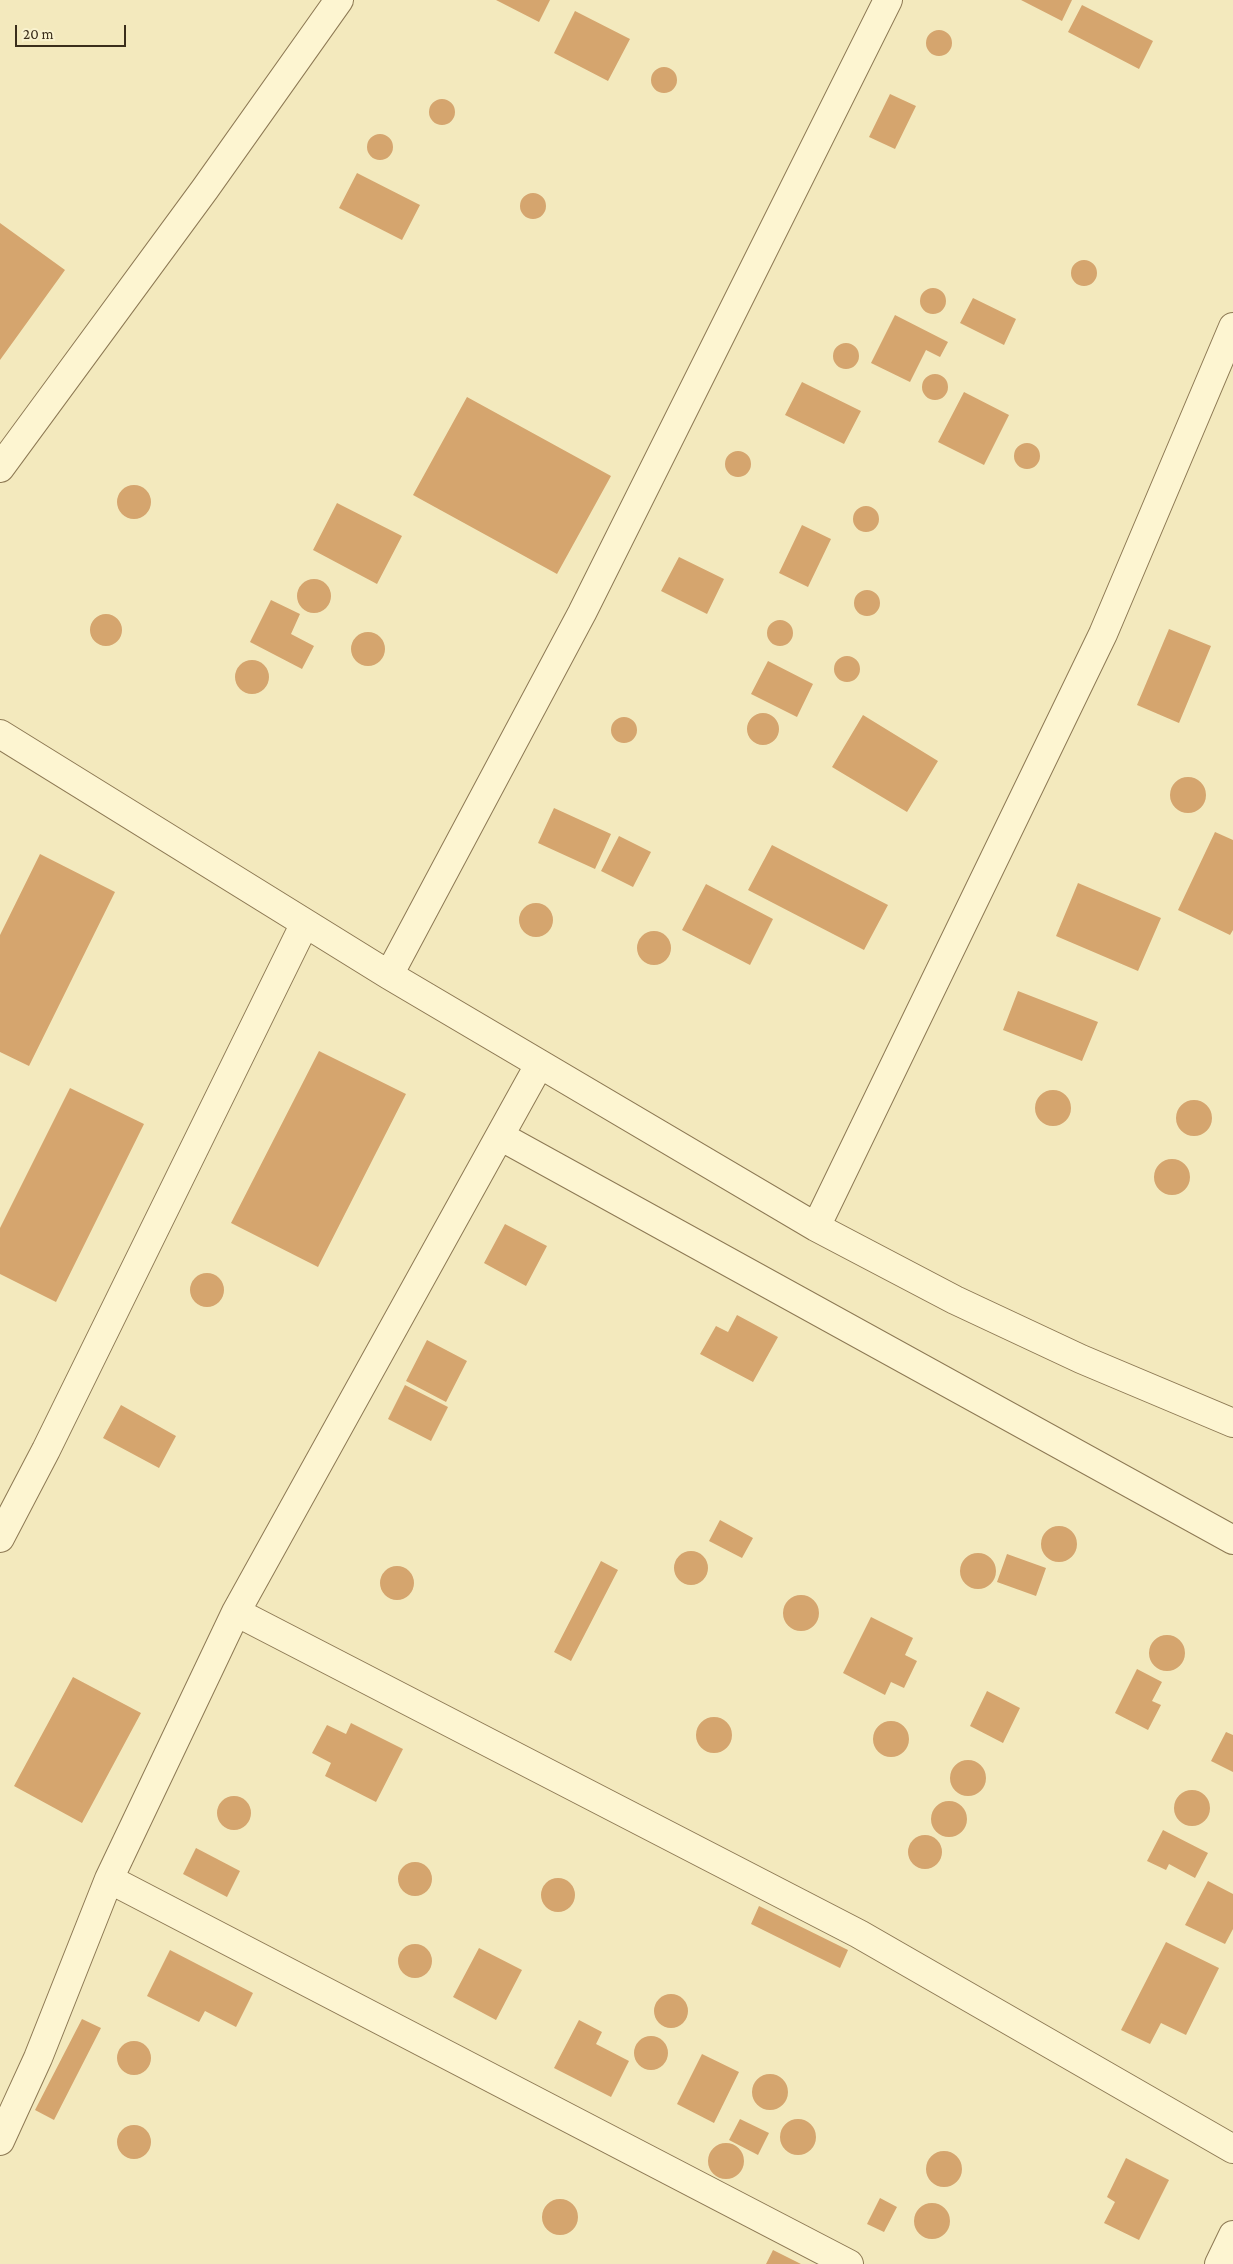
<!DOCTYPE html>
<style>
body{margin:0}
#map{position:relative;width:1233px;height:2264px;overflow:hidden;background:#f3e9bd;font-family:"Crimson Pro",serif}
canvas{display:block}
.scale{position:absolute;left:15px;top:25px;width:111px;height:22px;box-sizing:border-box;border:2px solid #3a2e1b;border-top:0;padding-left:6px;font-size:15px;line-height:18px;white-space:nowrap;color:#3a2e1b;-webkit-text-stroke:4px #f9f2ce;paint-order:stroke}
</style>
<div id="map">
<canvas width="1233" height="2264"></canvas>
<div class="scale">20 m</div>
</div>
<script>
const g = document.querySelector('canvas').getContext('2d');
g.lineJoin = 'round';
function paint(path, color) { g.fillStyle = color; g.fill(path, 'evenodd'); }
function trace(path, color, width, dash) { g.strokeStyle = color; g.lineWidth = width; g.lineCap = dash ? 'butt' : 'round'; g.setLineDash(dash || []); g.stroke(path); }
const building = new Path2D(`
 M496,0H550L539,22Z
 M1021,0H1072L1062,21Z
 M1082,5L1153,41L1139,69L1068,32Z
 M575,11L630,39L608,81L554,53Z
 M926 43a13 13 0 1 1 26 0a13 13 0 1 1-26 0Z
 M651 80a13 13 0 1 1 26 0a13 13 0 1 1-26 0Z
 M890,94L916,106L895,149L869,137Z
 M429 112a13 13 0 1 1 26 0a13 13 0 1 1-26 0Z
 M367 147a13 13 0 1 1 26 0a13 13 0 1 1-26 0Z
 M357,173L420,205L402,240L339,208Z
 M520 206a13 13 0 1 1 26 0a13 13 0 1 1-26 0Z
 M0,223L65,270L0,360Z
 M1071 273a13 13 0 1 1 26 0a13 13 0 1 1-26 0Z
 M920 301a13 13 0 1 1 26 0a13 13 0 1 1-26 0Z
 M973,298L1016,319L1004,345L960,323Z
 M895,315L948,342L940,357L926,350L910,382L871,363Z
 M833 356a13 13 0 1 1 26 0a13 13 0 1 1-26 0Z
 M922 387a13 13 0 1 1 26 0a13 13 0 1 1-26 0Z
 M802,382L861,411L844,444L785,415Z
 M964,392L1009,415L984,465L938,442Z
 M467,397L611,476L557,574L413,495Z
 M1014 456a13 13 0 1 1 26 0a13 13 0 1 1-26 0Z
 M725 464a13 13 0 1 1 26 0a13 13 0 1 1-26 0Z
 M117 502a17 17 0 1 1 34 0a17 17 0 1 1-34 0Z
 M337,503L402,536L377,584L313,550Z
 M853 519a13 13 0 1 1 26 0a13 13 0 1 1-26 0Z
 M802,525L831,539L808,587L779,573Z
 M679,557L724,579L707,614L661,591Z
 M297 596a17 17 0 1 1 34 0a17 17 0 1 1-34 0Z
 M854 603a13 13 0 1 1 26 0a13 13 0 1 1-26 0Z
 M271,600L300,614L291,634L314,646L302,669L250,642Z
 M90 630a16 16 0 1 1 32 0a16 16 0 1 1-32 0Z
 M767 633a13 13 0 1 1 26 0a13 13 0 1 1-26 0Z
 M1169,629L1211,646L1179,723L1137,705Z
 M351 649a17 17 0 1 1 34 0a17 17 0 1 1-34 0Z
 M834 669a13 13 0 1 1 26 0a13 13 0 1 1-26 0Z
 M235 677a17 17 0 1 1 34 0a17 17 0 1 1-34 0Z
 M768,661L813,684L797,717L751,694Z
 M747 729a16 16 0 1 1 32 0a16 16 0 1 1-32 0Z
 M863,715L938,761L907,812L832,767Z
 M611 730a13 13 0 1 1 26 0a13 13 0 1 1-26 0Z
 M1170 795a18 18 0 1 1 36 0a18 18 0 1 1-36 0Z
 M554,808L611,834L595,869L538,843Z
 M1215,832L1233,840V930L1230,935L1178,910Z
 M619,836L651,852L633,887L601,871Z
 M772,845L888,905L864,950L748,890Z
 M40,854L115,892L29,1066L0,1052V935Z
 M1078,883L1161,918L1138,971L1056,936Z
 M706,884L773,919L750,965L682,930Z
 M519 920a17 17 0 1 1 34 0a17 17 0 1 1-34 0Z
 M637 948a17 17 0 1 1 34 0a17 17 0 1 1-34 0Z
 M1018,991L1098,1022L1082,1061L1003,1030Z
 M319,1051L406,1094L318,1267L231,1223Z
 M70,1088L144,1124L56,1302L0,1274V1228Z
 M1035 1108a18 18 0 1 1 36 0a18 18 0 1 1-36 0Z
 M1176 1118a18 18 0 1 1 36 0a18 18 0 1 1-36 0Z
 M1154 1177a18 18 0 1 1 36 0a18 18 0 1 1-36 0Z
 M505,1224L547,1246L526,1286L484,1263Z
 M190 1290a17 17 0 1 1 34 0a17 17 0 1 1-34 0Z
 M737,1315L778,1337L753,1382L700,1354L716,1326L728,1332Z
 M427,1340L467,1361L446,1402L406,1381Z
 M405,1385L448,1407L431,1441L388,1419Z
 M121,1405L176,1436L159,1468L103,1438Z
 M720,1520L753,1538L742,1558L709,1541Z
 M1041 1544a18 18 0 1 1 36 0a18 18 0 1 1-36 0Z
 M674 1568a17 17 0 1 1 34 0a17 17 0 1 1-34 0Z
 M960 1571a18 18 0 1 1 36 0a18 18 0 1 1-36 0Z
 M1007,1554L1046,1568L1036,1596L997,1582Z
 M601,1561L618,1570L571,1661L554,1652Z
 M380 1583a17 17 0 1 1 34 0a17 17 0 1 1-34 0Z
 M783 1613a18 18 0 1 1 36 0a18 18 0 1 1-36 0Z
 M871,1617L913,1638L905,1655L917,1661L904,1688L891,1682L885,1695L843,1673Z
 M1149 1653a18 18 0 1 1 36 0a18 18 0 1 1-36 0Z
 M1137,1669L1162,1682L1152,1701L1161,1705L1148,1730L1115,1713Z
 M73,1677L141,1713L82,1823L14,1786Z
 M987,1691L1020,1708L1003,1743L970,1726Z
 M696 1735a18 18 0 1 1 36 0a18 18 0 1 1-36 0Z
 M873 1739a18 18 0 1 1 36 0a18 18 0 1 1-36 0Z
 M351,1723L403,1749L376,1802L325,1776L331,1763L312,1753L327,1725L346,1734Z
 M1226,1732L1233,1735V1772L1211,1761Z
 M950 1778a18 18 0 1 1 36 0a18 18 0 1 1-36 0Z
 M1174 1808a18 18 0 1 1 36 0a18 18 0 1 1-36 0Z
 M217 1813a17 17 0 1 1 34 0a17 17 0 1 1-34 0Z
 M931 1819a18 18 0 1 1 36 0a18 18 0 1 1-36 0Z
 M1163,1830L1208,1853L1195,1878L1169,1864L1166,1870L1147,1861Z
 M908 1852a17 17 0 1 1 34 0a17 17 0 1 1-34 0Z
 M196,1848L240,1871L227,1897L183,1874Z
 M398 1879a17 17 0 1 1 34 0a17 17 0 1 1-34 0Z
 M541 1895a17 17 0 1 1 34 0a17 17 0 1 1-34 0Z
 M1208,1881L1233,1894V1929L1225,1944L1185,1925Z
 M759,1906L848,1950L840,1968L751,1924Z
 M1166,1942L1219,1968L1186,2035L1161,2023L1150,2044L1121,2030Z
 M398 1961a17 17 0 1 1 34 0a17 17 0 1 1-34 0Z
 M479,1948L522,1970L496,2020L453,1997Z
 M170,1950L253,1993L236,2027L205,2011L199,2022L147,1996Z
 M654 2011a17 17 0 1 1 34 0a17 17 0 1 1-34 0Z
 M82,2019L101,2028L54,2120L35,2110Z
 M579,2020L602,2032L596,2044L629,2061L611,2097L554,2068Z
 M634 2053a17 17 0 1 1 34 0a17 17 0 1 1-34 0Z
 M117 2058a17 17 0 1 1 34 0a17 17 0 1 1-34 0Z
 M702,2054L739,2072L714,2123L677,2104Z
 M752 2092a18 18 0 1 1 36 0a18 18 0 1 1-36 0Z
 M740,2119L769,2133L758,2155L729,2140Z
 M780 2137a18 18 0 1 1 36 0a18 18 0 1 1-36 0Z
 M117 2142a17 17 0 1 1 34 0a17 17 0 1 1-34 0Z
 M708 2161a18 18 0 1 1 36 0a18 18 0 1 1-36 0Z
 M926 2169a18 18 0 1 1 36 0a18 18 0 1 1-36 0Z
 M1126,2158L1169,2180L1139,2240L1104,2223L1115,2202L1107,2197Z
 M880,2198L897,2207L884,2232L867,2224Z
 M542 2217a18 18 0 1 1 36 0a18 18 0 1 1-36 0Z
 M914 2221a18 18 0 1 1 36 0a18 18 0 1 1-36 0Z
 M773,2250L801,2264H766Z`);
const street = new Path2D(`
 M0,468L205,189L339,0
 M0,734L389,975L816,1227L955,1300L1081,1359L1233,1423
 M389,975L582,613L888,0
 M500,1136L1233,1540
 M816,1227L1103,634L1233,327
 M0,1538L46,1450L305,923
 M236,1612L859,1934L1233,2149
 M109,1879L849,2264
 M0,2141L38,2058L109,1879L236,1612L539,1065
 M1219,2264L1233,2235`);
paint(building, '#d5a56e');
trace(street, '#8d7954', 30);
trace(street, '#fdf5d1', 28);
</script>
